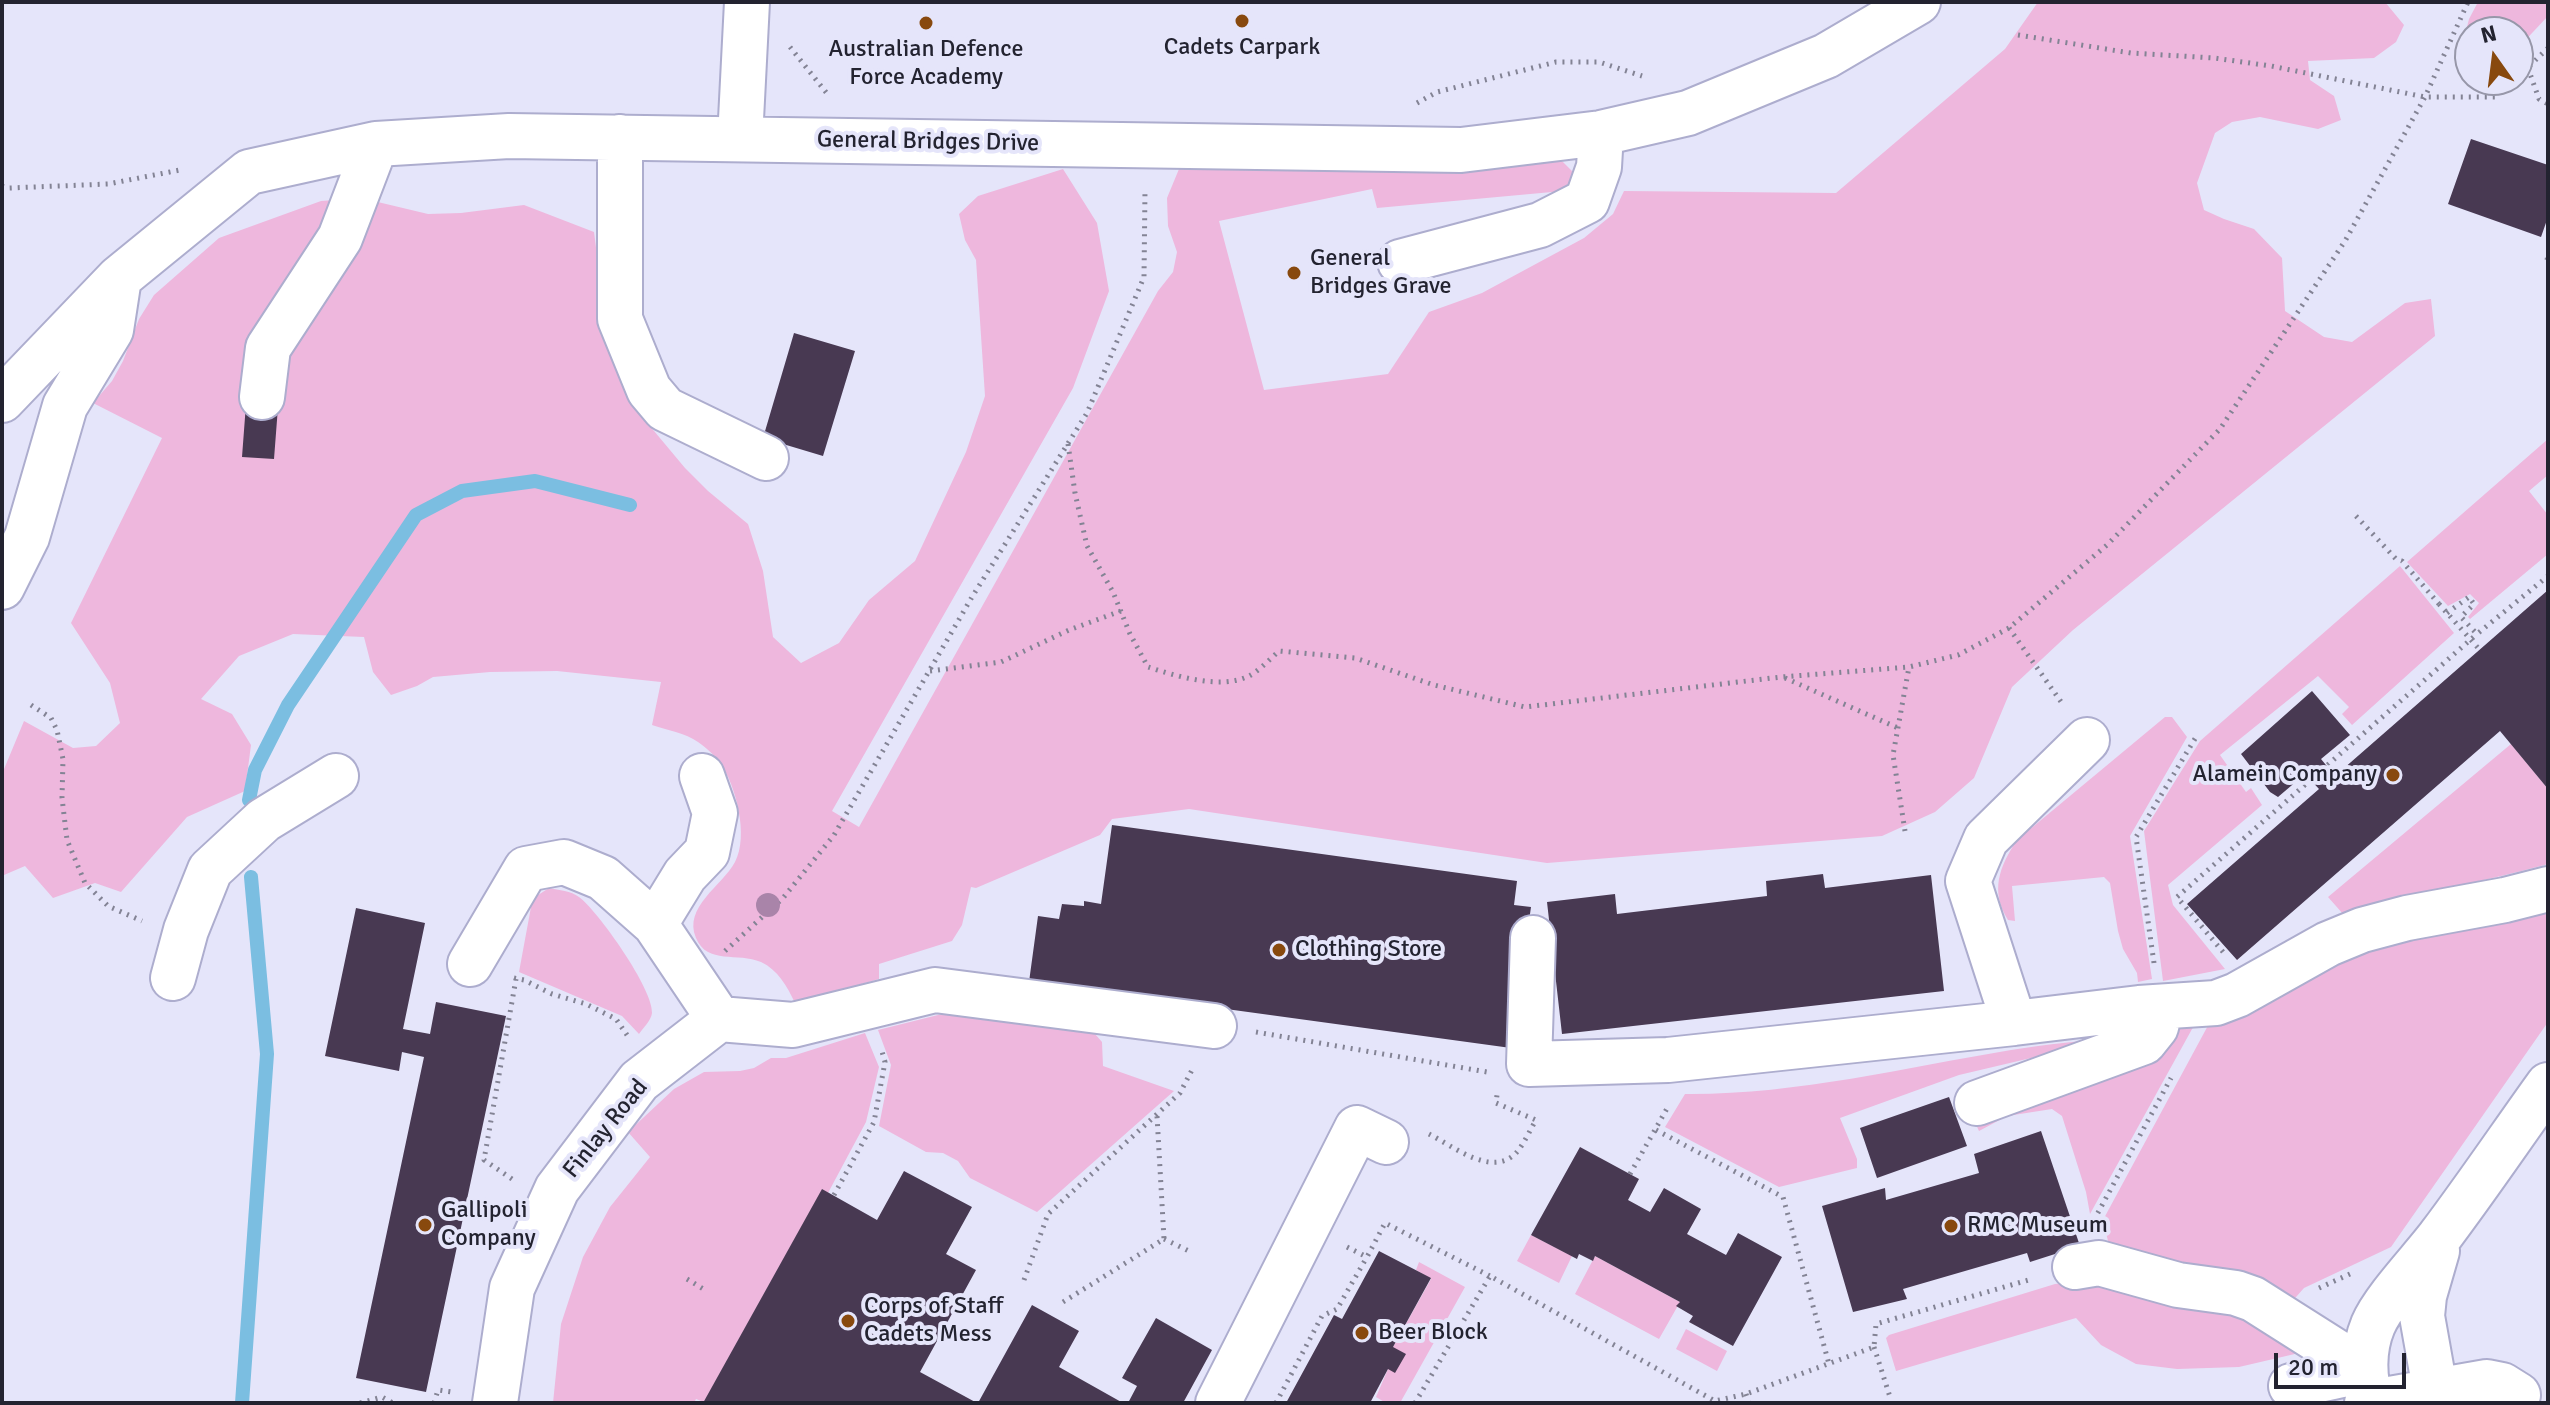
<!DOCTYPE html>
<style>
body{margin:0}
#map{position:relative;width:2550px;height:1405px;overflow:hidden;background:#e5e5fa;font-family:Signika,sans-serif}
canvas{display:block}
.frame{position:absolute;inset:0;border:4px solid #232330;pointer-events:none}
.north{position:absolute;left:2454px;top:16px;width:80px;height:80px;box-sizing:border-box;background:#e5e5fa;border:2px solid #9797a9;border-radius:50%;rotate:346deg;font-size:22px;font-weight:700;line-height:32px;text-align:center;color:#232330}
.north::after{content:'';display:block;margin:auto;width:28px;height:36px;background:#88490e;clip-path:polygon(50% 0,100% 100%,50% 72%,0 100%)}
.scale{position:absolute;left:2274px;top:1353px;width:132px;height:36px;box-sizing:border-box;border:4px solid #232330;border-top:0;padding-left:10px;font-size:24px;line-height:28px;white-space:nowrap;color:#232330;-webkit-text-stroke:6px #e5e5fa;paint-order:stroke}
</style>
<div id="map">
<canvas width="2550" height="1405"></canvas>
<div class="frame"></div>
<div class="north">N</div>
<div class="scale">20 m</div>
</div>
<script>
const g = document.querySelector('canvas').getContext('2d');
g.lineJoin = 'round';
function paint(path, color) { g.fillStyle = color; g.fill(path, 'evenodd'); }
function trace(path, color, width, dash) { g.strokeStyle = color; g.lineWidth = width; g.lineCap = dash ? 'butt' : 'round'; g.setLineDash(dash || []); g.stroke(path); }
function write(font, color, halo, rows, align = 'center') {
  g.font = font + ' Signika,sans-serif'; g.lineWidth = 8; g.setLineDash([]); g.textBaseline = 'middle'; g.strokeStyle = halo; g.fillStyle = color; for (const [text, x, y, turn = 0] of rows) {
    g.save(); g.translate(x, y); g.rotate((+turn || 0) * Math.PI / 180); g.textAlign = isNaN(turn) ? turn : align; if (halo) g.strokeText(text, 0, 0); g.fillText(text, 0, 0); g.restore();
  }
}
const green = new Path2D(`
 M2038,2H2385L2404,25L2396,42L2374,58L2308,61L2310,80L2334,96L2341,120L2318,129L2260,117L2232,122L2215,133L2197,183L2204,210L2224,219L2254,229L2282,258L2285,311L2324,337L2352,342L2405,303L2431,299L2435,336L2073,630L2012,687L1974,778L1935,812L1882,836L1547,863L1189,809L1112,819L1100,835L976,888L971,887L962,925L952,941L879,964V979L795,1003C787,986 778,970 761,962C738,952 707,965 696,938C683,907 722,886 735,862C749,836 736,785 720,763C715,755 705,747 698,742C686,733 666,730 652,725L661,682L557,671L490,672L433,677L417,686L391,695L373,672L364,637L293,634L239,656L201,699L232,714L251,745L245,791L187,817L121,892L95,883L53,898L25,866L4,875L2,880V774L24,721L73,748L96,746L120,723L110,683L71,623L162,438L93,403L112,381L123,361L139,319L154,295L219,238L321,201L361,198L428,214L461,213L524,205L594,232L606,325L639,413L685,468L708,491L748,524L763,571L773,637L801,663L839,643L869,600L915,561L966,452L985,396L976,260L965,240L959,214L978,196L1063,169L1097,223L1109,291L1073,388L832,811L859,827L1158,291L1173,272L1177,252L1168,226L1167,198L1179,169L1199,161L1559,158L1573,172L1570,185L1563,191L1377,208L1372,189L1219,221L1264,390L1388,374L1429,312L1482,293L1584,238L1613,214L1624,191L1836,193L2005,49Z
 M2478,2H2548V16L2518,48V32H2470V67L2460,55L2469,19Z
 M2548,439V475L2529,491L2548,515V554L2470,619L2468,617L2479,603L2470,594L2448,606L2407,562Z
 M2400,566L2454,633L2352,725L2342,714L2349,707L2318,676L2220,755L2246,792L2251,788L2262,805L2168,885L2173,905L2225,969L2163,981L2144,831L2200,741Z
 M2165,717H2172L2187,737L2130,836L2152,979L2138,982L2137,973L2123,949L2118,931L2110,883L2104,877L2012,886L2015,921L2008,920C1990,891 1999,867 2017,840Z
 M2511,744L2548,789V864C2480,883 2411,893 2343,914L2328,897Z
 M549,888C559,890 571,891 579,897C598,911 654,990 652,1013C651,1021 643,1028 639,1034L622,1016L519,972L531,907L535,897Z
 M2548,899V1022L2391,1247L2304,1288L2288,1306L2115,1253L2108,1241L2103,1220L2211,1020L2312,964Z
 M958,1010L1089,1027L1102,1042L1103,1066L1174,1091L1037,1212L970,1178L958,1161L943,1153L926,1152L879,1126L891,1065L878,1030Z
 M2185,1020H2197L2090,1214L2086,1192L2062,1116L2052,1109L2007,1116L1979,1131L1973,1118L2175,1036Z
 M865,1033L879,1067L866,1122L828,1193L822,1190L704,1402L696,1399L694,1403H553L561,1324L583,1257L610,1207L650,1157L628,1132L674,1089L704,1072L740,1071L754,1068L771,1058H786Z
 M2120,1037L1959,1075L1840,1118L1857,1159V1168L1779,1187L1665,1127L1685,1094C1794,1095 1903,1068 2011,1050C2047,1044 2084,1041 2120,1037Z
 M1531,1235L1572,1256L1559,1283L1517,1261Z
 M1595,1256L1680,1302L1659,1339L1575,1294Z
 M1419,1262L1465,1287L1400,1403H1386L1376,1397L1388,1369L1393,1347L1431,1279L1416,1270Z
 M2077,1282L2224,1302L2299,1353L2239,1367L2177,1369L2136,1364L2101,1345L2076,1318L1896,1371L1886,1338L1889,1335L2055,1284Z
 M1686,1329L1727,1351L1717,1371L1676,1349Z`);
const stream = new Path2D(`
 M249,800L255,770L288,705L416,515L462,491L535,481L630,505
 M242,1403L267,1054L251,877`);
const building = new Path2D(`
 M2471,139L2548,165V217L2541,237L2448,204Z
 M794,333L855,351L823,456L763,438Z
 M246,404L278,407L274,459L242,457Z
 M2548,590V789L2500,731L2237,960L2187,904L2319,789L2305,774L2278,797L2270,792L2241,754L2312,691L2350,735L2321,759L2335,776Z
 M1112,825L1517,881L1514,905L1531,907L1511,1048L1029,982L1038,916L1059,919L1062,904L1084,906V901L1101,904Z
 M1823,874L1825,888L1931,875L1944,991L1562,1034L1547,902L1615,894L1617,914L1767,896L1766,881Z
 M356,908L425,923L403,1029L430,1034L436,1002L506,1016L426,1392L356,1378L424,1057L402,1052L399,1071L325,1056Z
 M1949,1097L1967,1146L1877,1178L1860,1128Z
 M2041,1131L2080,1246L2030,1262L2027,1253L1903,1289L1907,1299L1853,1312L1822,1206L1885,1188L1886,1200L1979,1173L1974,1154Z
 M1580,1147L1639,1179L1628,1200L1650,1212L1664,1188L1701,1209L1687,1234L1726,1255L1738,1233L1782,1257L1733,1346L1689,1322L1693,1316L1676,1306L1680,1302L1595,1256L1593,1261L1579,1254L1577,1259L1531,1235Z
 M904,1171L972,1207L946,1254L976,1270L920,1372L977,1403H703L822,1189L877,1220Z
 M1379,1251L1431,1278L1393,1347L1406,1354L1395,1373L1388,1369L1370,1403H1286L1334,1315L1342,1319Z
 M1032,1305L1079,1331L1059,1367L1123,1403H978Z
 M1156,1318L1212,1350L1183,1403H1128L1137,1386L1122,1378Z`);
const path = new Path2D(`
 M2018,35L2131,53L2214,58L2271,66L2425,97H2495L2514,80
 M790,47L829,96
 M2528,68L2539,99L2548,104
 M2518,77L2548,48
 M1417,103L1437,92L1556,62H1599L1642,76
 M2,186L9,188L108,184L180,170
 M2547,260L2548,255
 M1068,444L1075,493L1087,546L1113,592L1130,634L1148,667C1176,676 1220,690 1249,676C1259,671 1270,659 1279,651L1355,658L1434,685L1525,707L1781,677L1909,667L1958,655L2009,628L2107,545L2220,429L2345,241L2425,97L2468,2
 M2356,516L2396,559L2402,561L2439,604
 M2447,613L2469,597L2474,604L2461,617L2477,634L2548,576
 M2009,628L2064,706
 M930,671L1001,662L1069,630L1121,611
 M1785,678L1898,728
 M31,705L51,718L57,730L63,759L62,798L67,840L85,883L108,906L142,921
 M1905,831L1893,755L1909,667
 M725,951L783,898L834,835L972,597L1087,413L1144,277L1145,190
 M2223,952L2177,897L2477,634
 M2154,963L2136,837L2196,737
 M514,978L524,980L552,994L586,1004L616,1019L627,1035
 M1256,1032L1487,1072
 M1656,1130L1783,1197L1829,1364
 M1429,1134C1453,1146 1492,1178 1516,1153C1524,1144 1530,1130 1536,1120L1496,1103L1497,1095
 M1630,1174L1669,1105
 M512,1179L484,1160L516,979
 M834,1195L874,1122L885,1062L881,1048
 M2094,1220L2171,1078
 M1164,1239L1191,1252
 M1347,1247L1367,1257L1385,1223L1490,1276
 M687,1279L705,1290
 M1024,1280L1048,1214L1180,1093L1193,1068
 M2319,1288L2350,1274
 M1063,1302L1164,1239L1157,1116
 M1874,1347L1890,1397
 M1746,1394L1749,1403
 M360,1403L382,1397L393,1403
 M434,1403L438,1390L452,1392
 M1276,1403L1322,1316L1337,1309L1367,1257
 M1415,1403L1490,1276L1715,1401L1746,1394L1874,1347L1876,1324L2032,1279`);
const minor = new Path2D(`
 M620,137V319L649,390L665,409L766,458
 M740,139L747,2
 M1400,262L1540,225L1587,201L1599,167L1601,133
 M262,397L268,348L340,238L376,144
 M2,400L119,278L249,172L376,144L509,136L1461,150L1601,133L1688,113L1826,56L1918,2
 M2,587L27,537L65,406L111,330L119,278
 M2087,740L1986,839L1968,881L2014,1023L2139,1008L2216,1003L2237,995L2328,944L2362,930L2407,918L2505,900L2548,889
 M655,924L685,875L707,852L715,813L702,776
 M1533,938L1529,1064L1668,1060L2014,1023
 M470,964L526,869L564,862L603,878L655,924L719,1019
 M173,978L186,930L210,870L264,820L336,776
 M719,1019L793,1025L935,990L1214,1026
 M1977,1103L2144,1042L2156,1027L2161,1007
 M2075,1267L2099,1263L2178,1285L2236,1293L2253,1299L2365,1370
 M2291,1386L2365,1370
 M2435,1389L2422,1316L2424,1296L2437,1251
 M495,1403L512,1288L557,1189L639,1081L719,1019
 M1218,1403L1357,1128L1386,1142
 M2367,1403L2487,1382L2502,1385L2518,1395
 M2372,1403C2363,1379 2363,1349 2373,1325C2384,1299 2422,1260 2440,1236C2477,1187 2512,1135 2548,1085`);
const pathBridge = new Path2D(`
 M2439,604L2479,649`);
const trees = [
 [768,905]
];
const markers = [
 [1242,21,8,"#88490e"],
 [926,23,8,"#88490e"],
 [1294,273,8,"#88490e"],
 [2393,775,8,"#88490e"],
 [1279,950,8,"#88490e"],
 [425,1225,8,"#88490e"],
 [1951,1226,8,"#88490e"],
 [848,1321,8,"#88490e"],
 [1362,1333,8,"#88490e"]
];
const poiNames = [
 ["Cadets Carpark",1242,48,"center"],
 ["Australian Defence",926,50,"center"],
 ["Force Academy",926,78,"center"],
 ["General",1310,259],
 ["Bridges Grave",1310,287],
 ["Alamein Company",2377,775,"right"],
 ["Clothing Store",1295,950],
 ["Gallipoli",441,1211],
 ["Company",441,1239],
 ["RMC Museum",1967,1226],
 ["Corps of Staff",864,1307],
 ["Cadets Mess",864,1335],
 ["Beer Block",1378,1333]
];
const streetNames = [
 ["General Bridges Drive",928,142,1],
 ["Finlay Road",606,1129,-51]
];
paint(green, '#eeb7dd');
trace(stream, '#7bbee1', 14);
paint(building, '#483952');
trace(minor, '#adadce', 48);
trace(path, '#838394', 5, [2, 6]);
trace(minor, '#fff', 44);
trace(pathBridge, '#838394', 5, [2, 6]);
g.fillStyle = '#a984a9';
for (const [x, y] of trees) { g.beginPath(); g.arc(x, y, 12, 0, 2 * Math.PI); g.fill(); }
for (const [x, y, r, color] of markers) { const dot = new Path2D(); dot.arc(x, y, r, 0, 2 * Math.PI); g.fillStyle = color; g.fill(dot); trace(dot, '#e5e5fa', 3); }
write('24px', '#232330', '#e5e5fa', poiNames, 'left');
write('24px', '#232330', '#e5e5fa', streetNames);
</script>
